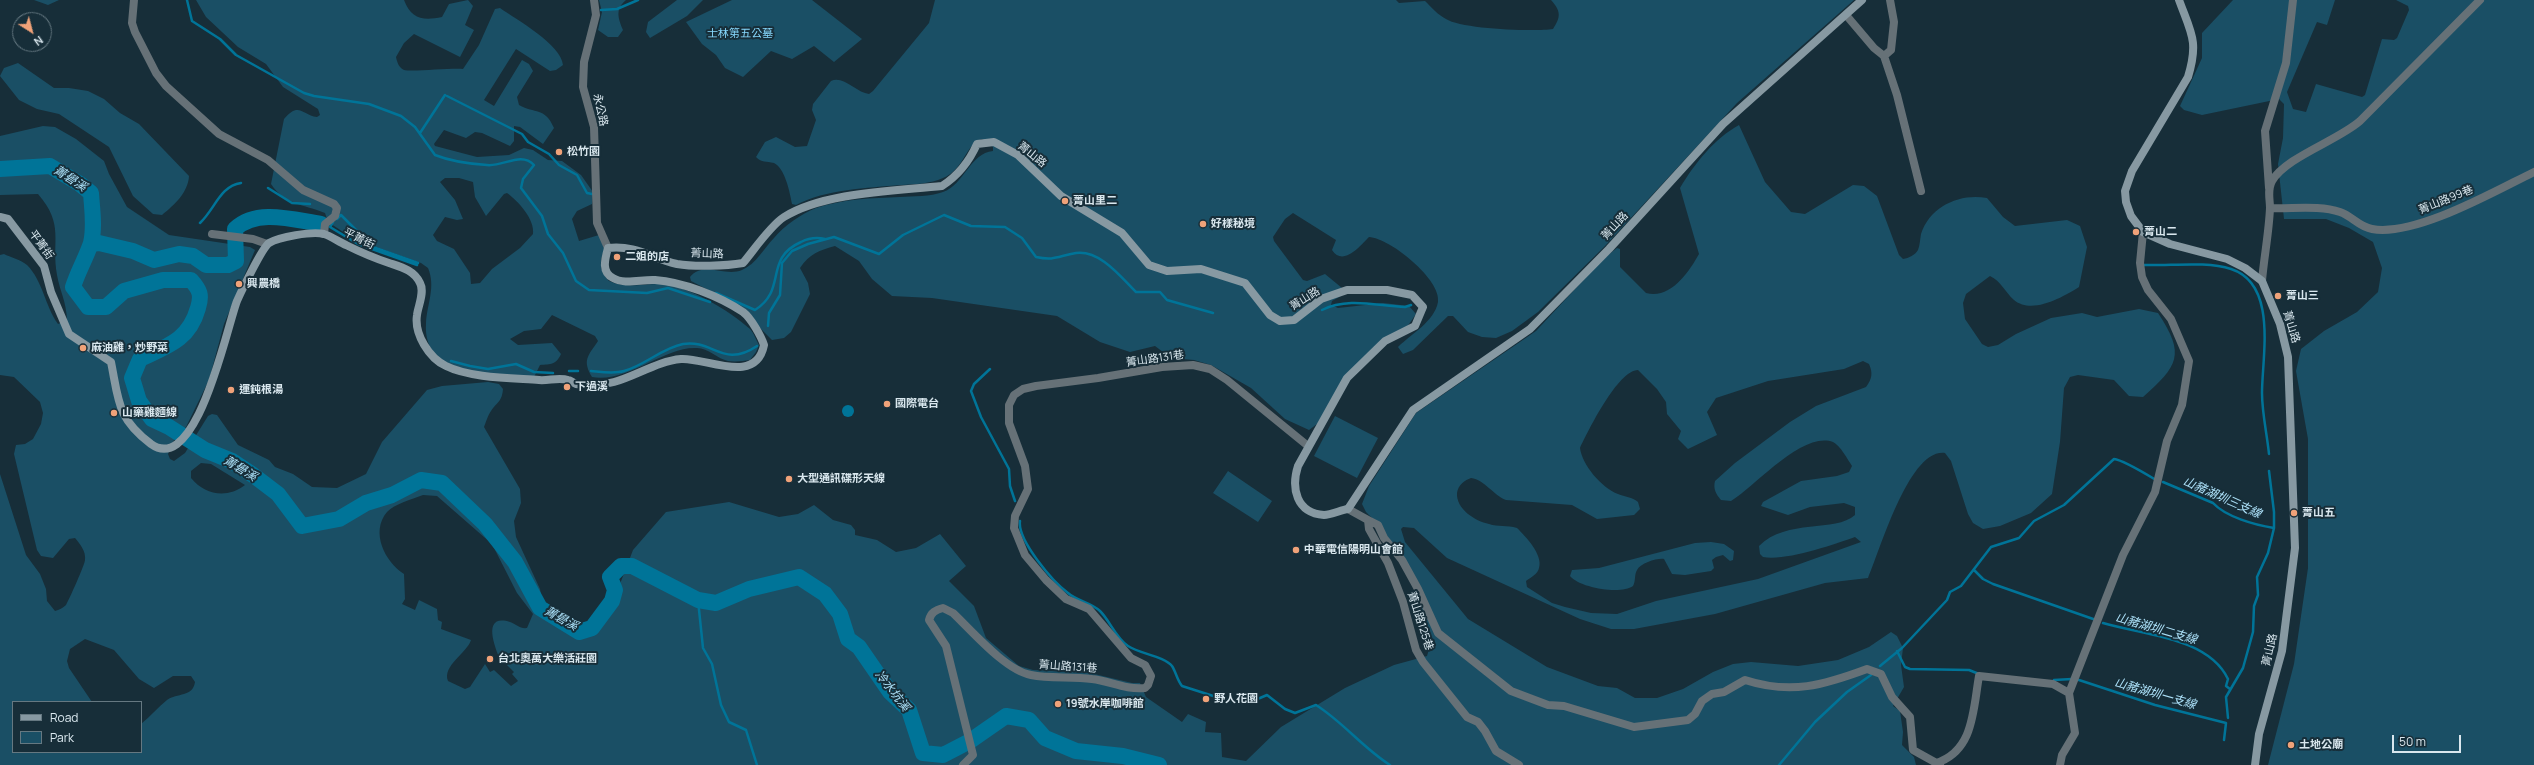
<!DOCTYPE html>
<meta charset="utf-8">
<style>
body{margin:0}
#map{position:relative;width:2534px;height:765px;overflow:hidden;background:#172e39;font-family:Manrope,sans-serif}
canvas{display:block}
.legend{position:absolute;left:12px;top:701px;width:130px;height:52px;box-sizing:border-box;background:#172e39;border:1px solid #657881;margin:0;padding:5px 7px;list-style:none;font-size:12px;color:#d9e7ee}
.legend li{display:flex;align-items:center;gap:8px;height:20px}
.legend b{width:20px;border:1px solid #657881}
.north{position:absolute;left:12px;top:12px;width:40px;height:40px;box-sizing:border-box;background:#172e39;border:1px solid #657881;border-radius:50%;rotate:144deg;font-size:11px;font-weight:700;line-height:16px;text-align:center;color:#d9e7ee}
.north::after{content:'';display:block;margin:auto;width:14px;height:18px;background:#f0a279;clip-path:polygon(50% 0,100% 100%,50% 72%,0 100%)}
.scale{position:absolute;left:2392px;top:735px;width:69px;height:18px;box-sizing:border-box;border:2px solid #d9e7ee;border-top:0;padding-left:5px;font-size:12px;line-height:14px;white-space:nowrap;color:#d9e7ee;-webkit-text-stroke:3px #172e39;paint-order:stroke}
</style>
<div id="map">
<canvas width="2534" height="765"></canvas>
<ul class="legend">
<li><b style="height:5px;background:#8799a2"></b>Road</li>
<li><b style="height:11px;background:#1a4f65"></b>Park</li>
</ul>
<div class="north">N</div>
<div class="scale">50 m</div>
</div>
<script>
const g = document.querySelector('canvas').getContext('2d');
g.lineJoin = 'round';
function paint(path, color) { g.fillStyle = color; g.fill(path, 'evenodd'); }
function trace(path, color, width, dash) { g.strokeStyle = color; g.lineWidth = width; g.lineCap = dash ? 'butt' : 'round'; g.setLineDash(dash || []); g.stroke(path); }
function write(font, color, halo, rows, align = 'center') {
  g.font = font + ' Manrope,"Noto Sans TC",sans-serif'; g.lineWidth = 4; g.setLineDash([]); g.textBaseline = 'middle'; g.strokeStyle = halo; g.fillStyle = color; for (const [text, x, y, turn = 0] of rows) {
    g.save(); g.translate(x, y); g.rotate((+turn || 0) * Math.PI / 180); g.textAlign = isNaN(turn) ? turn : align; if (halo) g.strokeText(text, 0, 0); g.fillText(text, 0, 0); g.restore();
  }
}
const green = new Path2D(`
 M34,0H59L48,5Z
 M196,0H404C411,19 423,21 442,17L449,4L468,0L473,6L465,25L474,30L460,57L414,34L404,43L396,57C397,62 399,68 404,70C412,72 450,68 463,69L479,45L495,9L500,8C517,20 561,44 563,65L556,70L550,71L516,49L484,100L494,106L522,60L529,64L533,71L517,97L519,105C535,114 545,107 554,128L543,144L520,127L514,126V141L510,146L482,133L475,132L466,138L444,130L434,144L435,146L477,157L509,155L524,148L533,150L548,160L562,161L581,175L593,192L592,204L577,211L572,219L579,241L599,235L605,248C599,262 599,270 609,281C625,289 644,283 661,284C688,286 729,310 750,329C754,333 756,340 759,345L756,352L750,360C743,361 735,362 728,361C718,359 708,348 697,348C664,346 629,383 592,377C582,360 588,356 598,341L595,336L552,315L541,329L524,331L510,339L518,345L552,343L561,354C556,365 551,364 540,365L534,377C496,374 422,380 426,323C427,304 436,287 428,268L421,263L354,239L328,222L325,213C303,204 285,205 271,184L284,119C299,101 302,115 317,117L320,115L318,109L283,87L266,64L238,47L206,17ZM445,178H459L473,182L475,197L486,216L504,194L507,193C518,201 535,219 533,234L520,248L492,269L480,283L471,284L470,273L454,249L437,241L433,235L445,217L457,220L463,219L455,200L440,182Z
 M599,0H626C615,9 618,18 623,30L618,37H608L598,30L602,12Z
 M677,0H703L687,16L650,38L646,32L648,22Z
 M732,0H812L862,39L834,62L814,46L792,59L771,51L743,77L725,68L716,55L702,44L686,22Z
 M935,0H1396L1399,3L1425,1C1431,7 1438,15 1446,19C1461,29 1534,32 1553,29C1561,17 1561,11 1551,0H1854L1737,103L1605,246L1538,312L1512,331L1496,338L1482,337L1468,332L1453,316H1448L1413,350L1403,354L1398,347C1411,334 1434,322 1438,302C1442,280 1390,238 1369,237C1360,246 1343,267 1332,250L1336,240L1293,213L1285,219L1273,237L1274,241L1303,280L1307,281L1325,274L1342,288L1341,296L1332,301L1331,305L1338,308L1383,303L1409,306L1416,314L1407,327L1376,346L1317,424L1309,430L1285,419L1251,388L1211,365L1194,360L1171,358L1155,346L1130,352L1100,342L1057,316L932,298L892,296L872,279L859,261L835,246C820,250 809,254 800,268L808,283L810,294L791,332L784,338L772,340L756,324L724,298L691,281L690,277C703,261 725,277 742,270C756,264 764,248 774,238C784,226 801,214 816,208C843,199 872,198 900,197C913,196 930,197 943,192C964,185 970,153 993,151V147L982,139C965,144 965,169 943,178C930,184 915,184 901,185C867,188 826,189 796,205L792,204C790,193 785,168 774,163C766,161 762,163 756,157L765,142L776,137L795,147L807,146L816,120L812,110L813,104L831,81C843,75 857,93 869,94L873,91L929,23Z
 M2233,0H2335L2327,25L2317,22L2287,92L2293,109L2306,112L2316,84L2362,97L2365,95L2382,39L2394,40L2397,38L2409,10L2408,6L2396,0H2534V765H2268L2294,664L2308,568V439L2296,371L2301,349L2324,331L2357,312L2378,292L2382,268L2373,242L2349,228L2326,219H2284L2278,164L2283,138L2284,104L2279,99L2202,115L2184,110L2180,106L2202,58V33Z
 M18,63L54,88H69L88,91L104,99L120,113L139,124L189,176C188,193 174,205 162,215L153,214L133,196L109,147L59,114L37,109L19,100L0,76L4,68Z
 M1739,125L1765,182L1791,212L1805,214L1853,185L1864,186L1877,196L1899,255L1903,259C1909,258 1915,255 1918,250C1920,245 1920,239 1921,234C1930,206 1960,193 1987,198L2003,217L2015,226L2067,220L2080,226L2087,247L2079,287C2063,297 2032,315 2014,300C2005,292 2001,281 1990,276L1966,294L1963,303L1965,319L1982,344L1988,347L1998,345L2016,334L2051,318L2082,313L2097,317L2139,309L2158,313C2186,355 2178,366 2143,397L2129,396L2114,380L2078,375L2070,377L2064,388L2060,442L2052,494L2031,513L2000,526L1983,529L1973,523L1968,514L1951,461L1945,453C1909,448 1880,551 1868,578L1825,583L1715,614L1634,629H1611L1580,619L1447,558L1414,528L1403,527L1401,529L1405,542L1468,619L1547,667L1598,686L1617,688L1635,698H1657L1683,689L1713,672L1733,664L1751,662L1798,666L1838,660L1869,647L1891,632L1897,636L1903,648L1901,665L1904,687L1893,706L1900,711L1903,732L1902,745L1914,757L1916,765H0V474L26,555L40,574L46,589L47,601L55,611C59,610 63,608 66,605C69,600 85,564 85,560C86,551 80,544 75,538L69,539L53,558L41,556L37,550L14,454L16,445L25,444L33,439L41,424L43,413L40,402L14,377L0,375V255L4,254C10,257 21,260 27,265C43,281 45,306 58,324L67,320C66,300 60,292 57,275C51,241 65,225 38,194L0,195V136L43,126L55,127L76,139L104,161L109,174L127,207L169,235L250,247L255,250L224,324L209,380L186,427L174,440L168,454L170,459L174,461L185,453L208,416L212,414L217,415L238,445L269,460L275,467L293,474L312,487L337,488L366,474L382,442L427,390L442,386L488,382L499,384L503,389C502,402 497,402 491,411C488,415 486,422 484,427L520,489L521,503L514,521L516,537L540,589L544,611L577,635L587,634L610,610L633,550L666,512L729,502L779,517L798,514L814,505L833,520L851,525L855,530V535L877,540L896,552L916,548L940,534L966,566L949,581L974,606L986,638L1019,666L1033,670L1090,673L1132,683H1140L1146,697L1182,722L1188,714L1206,722L1205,732L1221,733L1222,757L1246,761L1281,727L1345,688L1394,665L1427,656L1430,646L1422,612L1419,583L1376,522L1366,512L1362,504L1369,486L1416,413L1536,331L1603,259L1617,248L1620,249V267L1646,293C1670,300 1689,272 1699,254L1680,188C1695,163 1714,139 1739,125ZM1863,361L1869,364C1873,373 1872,379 1866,387L1816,406L1790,422L1735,463L1715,481C1713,489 1716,494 1721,500L1731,501C1756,486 1802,431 1833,442C1840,445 1848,460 1852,466L1849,472L1837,476L1801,481L1763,502L1761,506L1788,515L1810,507L1844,503L1855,507V515C1835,533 1787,518 1759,546L1760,554L1763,557C1787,561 1832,545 1855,537L1861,542L1758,579L1656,601L1617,614L1591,613L1565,607L1552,603L1527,587L1526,581C1531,577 1538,574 1539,568C1543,554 1525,536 1517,528C1507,525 1498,527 1489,524C1475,521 1456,509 1457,493C1458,485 1465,480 1471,478C1485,480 1493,495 1506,500L1572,505L1597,519L1634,515L1640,509L1638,502C1632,497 1625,497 1618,494C1602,488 1582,465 1580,448C1588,431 1618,370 1638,370L1657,389L1666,402L1667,414L1681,431L1678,439L1688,449L1717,435L1707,412L1716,398L1768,381L1844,369ZM201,463L211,464L245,485C227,499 205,495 191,478V471ZM423,495L437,496L492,544L517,593L533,614L527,628C520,629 516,624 510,622C480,613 496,650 501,662L503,661L514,672L512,674L518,681L511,686L494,670L490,672L485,664L470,687L465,689L448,681C442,666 467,653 471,640L441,629L442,622L438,620L437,609L419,600L415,610L402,604L405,599L404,574C385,562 370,532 387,512C394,504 413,499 423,495ZM85,639L114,650L139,679L154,688L173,676H191L195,682C193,697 177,693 167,700C158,707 150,717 141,724V752H13V702H92L69,668L67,661L70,649Z
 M1335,416L1378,438L1357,478L1314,456Z
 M1228,471L1272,501L1258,522L1213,493Z
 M1711,542L1724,544L1734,551L1733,560L1730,561L1723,555L1716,557L1712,560L1714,568L1711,571L1685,575L1672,574L1664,559C1657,558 1641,563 1637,570C1634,575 1636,581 1633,586C1621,595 1580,588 1570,576L1572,570L1599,568L1695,543Z`);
const water = new Path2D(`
 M842 411a6 6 0 1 1 12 0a6 6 0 1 1-12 0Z`);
const stream = new Path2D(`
 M187,0L192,21L220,39L236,55L304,93L314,96L369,104L401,116L415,127L435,155C450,161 471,164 487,165C503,167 521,151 534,165L523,179L521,188L542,216L548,234L563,253L576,281L589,290L647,293L668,288L710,302
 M601,10L617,9L638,0
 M447,96L522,134L528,142L549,154L559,165L577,175L587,193L592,194
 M420,133L445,95
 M268,188L292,203L310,204
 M337,219L341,215L373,247L418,263
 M333,222L330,227L358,244L417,265
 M200,223C215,209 220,186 241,183
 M2143,265C2171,266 2206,261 2231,269C2278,284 2262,357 2262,393C2262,413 2267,434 2269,454
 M716,293L755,310C788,289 763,259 801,242C809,238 816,237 825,239
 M1322,310C1348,297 1377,306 1405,307L1411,305
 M768,326L769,313L780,295L782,263L792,251L808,244L834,237L879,254L903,235L944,215L971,226L1005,227L1022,238L1036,257C1055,261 1058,256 1076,253C1100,250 1120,276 1136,292H1160L1167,300L1213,313
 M451,361L470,366L488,369L516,364L534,372L553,373
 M990,369L974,384L971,391L981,417L1009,469L1010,486L1015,501
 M569,371H578
 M591,371C602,372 614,374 624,371C644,366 662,348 683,344C713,339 723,369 757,346
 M2163,482L2213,503C2226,517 2255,525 2274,528
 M1020,521C1017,540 1053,582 1068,593C1077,601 1090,602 1100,611C1110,621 1116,638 1128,646C1140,654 1164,656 1172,666C1176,672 1177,680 1182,686L1229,701H1253L1267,695L1285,709L1295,713L1316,705C1343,722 1363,748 1390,765
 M1974,570L1983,579L1993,584L2096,620
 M698,600L703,648L712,664L721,705L729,722L746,730L757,765
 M2103,623C2143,635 2208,637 2228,679L2226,686L2230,689
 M1897,651L1905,667L1910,669L1969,670L1979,674
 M1880,666L1902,648L1947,600L1950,592L1961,586L1991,547L2019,538L2034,521L2064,505L2114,459C2123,460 2146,474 2156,480
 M2054,680L2072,679
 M2079,680L2155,705L2226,723L2224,740
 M2228,718L2226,697L2243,668L2253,632L2254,606L2258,595L2257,577L2268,553L2274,528V512L2269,471
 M1779,765L1815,722L1847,692L1871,675`);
const river = new Path2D(`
 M0,169L50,166L80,184L91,193C92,209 95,227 91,243C86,258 78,271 73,287L88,307H106L124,291L163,280H191C200,290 202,295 198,308C189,340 168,346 140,359L132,378L139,401L152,419L169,427L205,450L232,461L253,475L278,494L302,526L339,519L366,503L392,495L421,480L442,483L485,524L515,562L540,608L579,632L592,628L612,601L615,590L610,577L621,566H632L698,600L716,603L749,589L799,577L825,594L840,614L848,639L859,647L890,692L909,710L923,753L943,755L970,741L1006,716L1029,720L1045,738L1076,751L1123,756L1159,765
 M91,244L99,243L133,251L154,260L179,254L193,256L206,265H228L236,261L235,229C257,208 294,220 321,224`);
const street = new Path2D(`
 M134,0L132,23L135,32L156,73L166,86L219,134L268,160L303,190L334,204L337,208L335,216L325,224L324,234
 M594,0L596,15L584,62L583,87L594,127L597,223L608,248
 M1846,15L1874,48L1884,56L1897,95L1921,191
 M1884,56L1891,50L1894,22L1890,0
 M2269,188L2265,131L2286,63L2293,0
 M2270,208C2292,209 2320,205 2340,212C2352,216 2359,227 2372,229C2415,237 2495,191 2534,172
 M212,234L253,239L267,244
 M2262,281C2264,257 2269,232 2270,208C2270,199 2267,190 2272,181C2286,157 2337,141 2360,121L2480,0
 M1348,509L1368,520L1369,529L1388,563L1403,602L1416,650L1423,662L1467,717L1478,722L1485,731L1496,751L1519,765
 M1368,520L1378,525L1384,538L1402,560L1418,589L1438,633L1511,691L1548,705L1564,706L1634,727L1688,720L1695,714L1702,701L1712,694L1724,692L1745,680C1791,695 1824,685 1867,669L1881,674L1892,697L1910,717L1913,750L1940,765
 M1936,763C1974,751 1973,710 1979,676L2053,684L2069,693
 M963,765L973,755L946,646L929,620C931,612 936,610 943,608L953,613C972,631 1005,670 1031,675C1050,679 1072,676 1092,679C1110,681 1125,690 1145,688L1148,685L1151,676L1145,665L1131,658L1089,609L1066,599L1046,580L1025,555L1014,528L1015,516L1028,489L1025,466L1009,423V405L1014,395L1023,389L1036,386L1098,378L1162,367L1193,365L1210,369L1227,380L1308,446
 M2060,765L2062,755L2075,733L2069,693L2123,555L2155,492L2167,441L2182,405L2189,361L2171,319L2148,290L2142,277L2140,263L2143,232`);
const secondary = new Path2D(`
 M2179,0C2191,33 2199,41 2188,77L2132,171L2125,191L2126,202L2131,216L2143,232L2170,244L2227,259L2245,268L2262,281L2280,324L2288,357L2295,548L2282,651L2259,734L2255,765
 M0,217L8,219L44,266L51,292L69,334L111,362C119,402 117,418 151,444C197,477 227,326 237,301C241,292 262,248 269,243C279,237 312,231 324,234C331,236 339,242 346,245C360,252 374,258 389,263C401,267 414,270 420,283C425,292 418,306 417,315C414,334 429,358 446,366C470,378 512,378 539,380C548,381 559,377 568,380C571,380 573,383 576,384C587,386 603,385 614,382C636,376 658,361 681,359C705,357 756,386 764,345C761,336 751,318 743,312C719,296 683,282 655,280C642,279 624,285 613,278C601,272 605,259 608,248C637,245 651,258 677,264C694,267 726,266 743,263C754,250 770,226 784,217C824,192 895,191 942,186C959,175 969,162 977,144L994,142L1018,155L1061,196L1122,233L1149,265L1167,271L1201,269L1245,283L1270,315L1280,321L1294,320L1321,299L1347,290H1387L1412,295L1423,307L1415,326L1385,341L1347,378L1298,466C1291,488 1296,513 1324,515C1331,515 1341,510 1348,509L1413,410L1530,329L1609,249L1723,124L1862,0`);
const markers = [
 [559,152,4,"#f0a279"],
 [1065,201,4,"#f0a279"],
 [1203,224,4,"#f0a279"],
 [2136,232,4,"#f0a279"],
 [617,257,4,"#f0a279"],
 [239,284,4,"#f0a279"],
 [2278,296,4,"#f0a279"],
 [83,348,4,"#f0a279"],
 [567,387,4,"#f0a279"],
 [231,390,4,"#f0a279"],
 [887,404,4,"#f0a279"],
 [114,413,4,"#f0a279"],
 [789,479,4,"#f0a279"],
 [2294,513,4,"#f0a279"],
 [1296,550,4,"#f0a279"],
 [490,659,4,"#f0a279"],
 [1206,699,4,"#f0a279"],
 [1058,704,4,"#f0a279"],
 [2291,745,4,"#f0a279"]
];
const parkNames = [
 ["士林第五公墓",740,34]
];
const streetNames = [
 ["永公路",600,110,78],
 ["菁山路",1032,155,39],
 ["菁山路99巷",2446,200,-22],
 ["菁山路",1615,226,-47],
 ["平菁街",359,239,26],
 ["平菁街",41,245,54],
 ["菁山路",707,254,2],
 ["菁山路",1305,299,-32],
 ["菁山路",2291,327,73],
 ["菁山路131巷",1155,359,-8],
 ["菁山路125巷",1420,621,72],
 ["菁山路",2270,650,-77],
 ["菁山路131巷",1068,667,4]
];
const poiNames = [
 ["松竹園",567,152],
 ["菁山里二",1073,201],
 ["好樣秘境",1211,224],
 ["菁山二",2144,232],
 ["二姐的店",625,257],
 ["興農橋",247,284],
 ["菁山三",2286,296],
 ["麻油雞，炒野菜",91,348],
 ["下過溪",575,387],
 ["運鈍根湯",239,390],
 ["國際電台",895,404],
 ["山藥雞麵線",122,413],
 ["大型通訊碟形天線",797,479],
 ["菁山五",2302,513],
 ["中華電信陽明山會館",1304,550],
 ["台北奧萬大樂活莊園",498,659],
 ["野人花園",1214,699],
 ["19號水岸咖啡館",1066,704],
 ["土地公廟",2299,745]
];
const waterNames = [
 ["菁礐溪",70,179,33],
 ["菁礐溪",240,469,31],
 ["山豬湖圳三支線",2222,498,24],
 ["菁礐溪",561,619,29],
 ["山豬湖圳二支線",2156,629,16],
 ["冷水坑溪",892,691,52],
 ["山豬湖圳一支線",2155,694,16]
];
paint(green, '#1a4f65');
paint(water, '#007498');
trace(stream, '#007498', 2.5);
trace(river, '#007498', 16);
trace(street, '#667177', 8);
trace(secondary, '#8799a2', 8);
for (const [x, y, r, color] of markers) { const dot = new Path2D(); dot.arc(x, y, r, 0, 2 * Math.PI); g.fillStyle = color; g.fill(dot); trace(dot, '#172e39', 1.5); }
write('11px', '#87d9fe', '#172e39', parkNames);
write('11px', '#d9e7ee', '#172e39', streetNames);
write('bold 11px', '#d9e7ee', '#172e39', poiNames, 'left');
write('italic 12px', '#ade2fa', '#172e39', waterNames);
</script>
